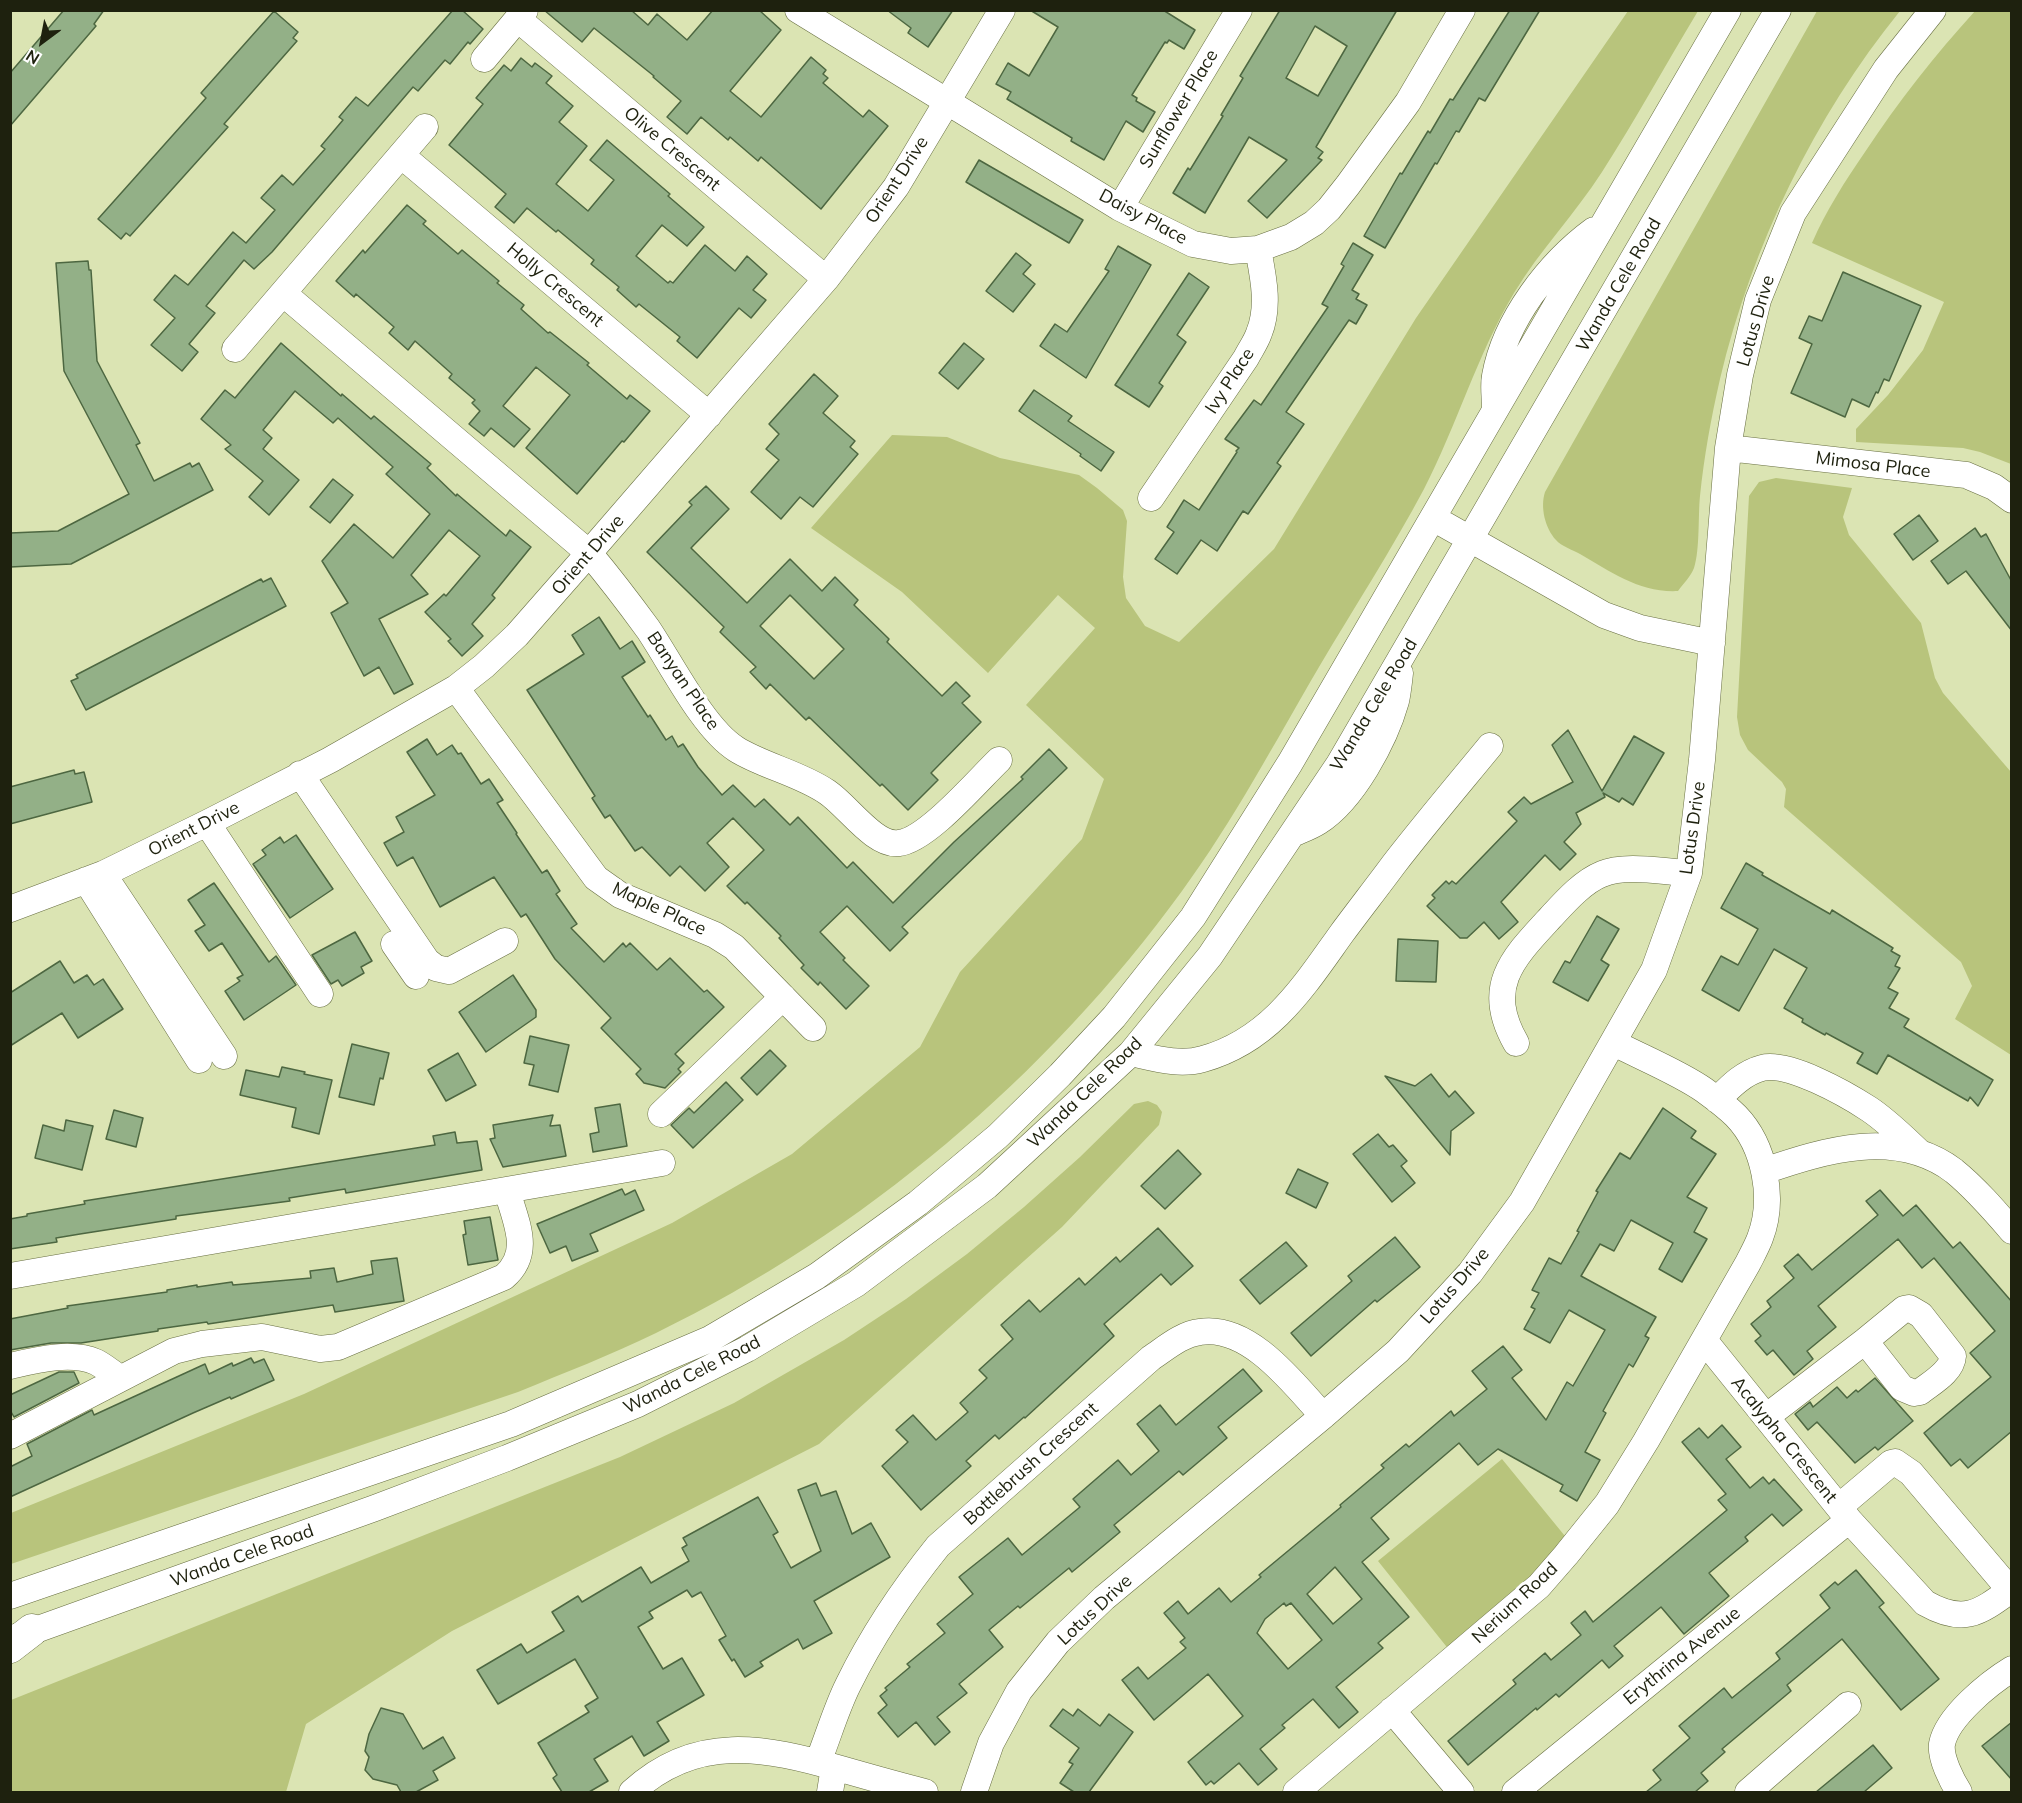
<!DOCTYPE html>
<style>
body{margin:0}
#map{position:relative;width:2022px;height:1803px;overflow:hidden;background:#dbe4b3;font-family:Mulish,sans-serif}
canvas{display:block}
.frame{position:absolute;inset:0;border:12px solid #1e210e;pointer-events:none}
.north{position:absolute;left:12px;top:12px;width:60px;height:60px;-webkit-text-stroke:4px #fff;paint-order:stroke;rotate:212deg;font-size:16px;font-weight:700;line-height:24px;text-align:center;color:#1e210e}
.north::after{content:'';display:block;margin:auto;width:21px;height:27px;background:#1e210e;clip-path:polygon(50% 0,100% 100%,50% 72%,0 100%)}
</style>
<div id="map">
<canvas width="2022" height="1803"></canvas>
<div class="frame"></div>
<div class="north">N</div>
</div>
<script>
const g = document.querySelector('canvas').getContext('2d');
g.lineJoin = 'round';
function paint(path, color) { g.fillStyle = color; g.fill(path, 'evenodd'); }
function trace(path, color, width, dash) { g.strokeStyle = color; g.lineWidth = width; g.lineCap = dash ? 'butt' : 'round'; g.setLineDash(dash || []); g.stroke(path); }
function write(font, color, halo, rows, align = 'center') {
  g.font = font + ' Mulish,sans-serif'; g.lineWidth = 6; g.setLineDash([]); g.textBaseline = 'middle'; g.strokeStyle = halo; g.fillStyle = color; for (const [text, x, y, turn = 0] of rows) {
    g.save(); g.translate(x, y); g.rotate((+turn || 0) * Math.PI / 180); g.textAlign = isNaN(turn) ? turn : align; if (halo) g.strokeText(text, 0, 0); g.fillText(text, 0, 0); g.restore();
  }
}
const green = new Path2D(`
 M1628,11H1698C1666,64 1636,119 1602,172C1575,214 1540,250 1514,293C1477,355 1457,425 1424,489C1392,549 1354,608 1319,667C1275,742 1234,820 1182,891C1047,1077 863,1232 656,1333C611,1355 564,1373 518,1392L11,1564V1513L304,1394L672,1223L792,1154L920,1047L960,972L1082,839L1104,779L1026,705L1095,628L1058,595L988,673L902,592L811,528L892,435L947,437L1000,458L1079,475L1097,488L1123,510L1127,521L1123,577L1126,598L1145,626L1179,642L1274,549L1416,318Z
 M1817,11H1900C1814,117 1752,246 1720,379C1711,418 1704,457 1700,496C1698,516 1700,550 1694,568C1691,576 1683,584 1678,591C1640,593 1611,572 1580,554C1573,550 1561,546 1556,540C1545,528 1540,507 1545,492Z
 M1975,11H2011V464L1980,452L1963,448L1856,442V429L1888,395L1923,350L1944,302L1812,243C1826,211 1845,181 1865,152C1898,102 1935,55 1975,11Z
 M1776,478L1852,488L1843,517L1849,535L1921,623L1935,678L1943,693L2011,772V1055L1955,1019L1972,986L1961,962L1784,807L1786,789L1782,782L1748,750L1740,735L1737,717L1749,496L1759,482Z
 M1148,1101L1157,1105L1162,1112L1159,1125L1062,1227L819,1444L452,1631L306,1724L286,1792H11V1700L620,1457L734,1403L844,1340L906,1299L967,1254L1024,1207L1080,1157L1134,1104Z
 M1502,1459L1569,1541L1543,1570L1450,1651L1378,1561Z`);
const building = new Path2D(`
 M64,10H104L94,24L96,26L10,126V73Z
 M453,10H462L483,29L470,44L468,42L450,64L445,60L418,91L413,87L272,252L254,269L244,260L206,306L215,313L189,344L198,352L182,371L151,345L175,318L154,300L175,275L188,285L233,232L246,243L275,210L261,198L282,175L293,185L325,149L321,146L343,120L339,117L356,97L368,106Z
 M544,10H631L648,25L657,14L687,40L713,10H759L781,30L730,91L761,117L811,57L826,70L823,74L828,78L823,83L863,117L869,110L888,126L821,209L761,157L758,161L730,137L728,140L701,117L687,134L667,117L681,101L653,77L654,76L594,28L582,42Z
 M887,10H953L928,47L908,33L911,28Z
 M1030,10H1163L1195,30L1184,49L1169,40L1167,43L1165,42L1132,95L1137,98L1136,101L1155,112L1143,132L1126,121L1104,160L1071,141L1072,138L1007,99L1011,92L996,84L1008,63L1029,76L1058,27Z
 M1280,10H1397L1316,147L1323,152L1318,158L1322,160L1267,218L1248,201L1287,160L1249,137L1205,213L1173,193L1188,168L1190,170L1223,116L1221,115L1243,78L1240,76ZM1315,26L1347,46L1318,96L1286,78Z
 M1510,10H1540L1485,101L1479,98L1459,132L1456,131L1437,164L1435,163L1385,248L1364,236L1400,173L1402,174L1428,131L1430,133L1450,99L1453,100Z
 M274,11L298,32L293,38L297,41L224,124L228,127L130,236L126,233L121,239L98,219L206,98L201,93Z
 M521,58L532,67L535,63L552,76L546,83L573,106L559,122L587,146L556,184L588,211L614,180L590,160L607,140L670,194L668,196L704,227L687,246L662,225L636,256L668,283L670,281L673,283L705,245L735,271L747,256L767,274L753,290L766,300L751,318L739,308L697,358L677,341L680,337L639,304L636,307L617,290L619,287L591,264L594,260L558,230L556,232L527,208L514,223L495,207L506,194L449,145L483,104L476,98L504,65L511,71Z
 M979,160L1083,220L1069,243L966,182Z
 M407,205L426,221L423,224L458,254L462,250L499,281L497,283L524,305L521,309L548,333L550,332L589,363L587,365L627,399L630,395L650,411L624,442L622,441L577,494L526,448L570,395L536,367L503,406L530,429L514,447L491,428L484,436L469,424L480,411L472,403L475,400L449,378L452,374L415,341L408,350L389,333L394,327L356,294L354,297L336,281L363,250L365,253Z
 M1353,243L1373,255L1352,290L1359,294L1356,299L1367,305L1356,324L1349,320L1286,412L1304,424L1277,463L1281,466L1248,514L1243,511L1217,551L1201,540L1177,574L1155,559L1174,532L1167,527L1184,500L1199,510L1237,452L1236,451L1239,448L1225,439L1254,400L1261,405L1328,307L1322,304L1344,266L1341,264Z
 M1118,246L1151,265L1086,378L1040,346L1055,324L1067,332L1109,271L1105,269Z
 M1016,253L1031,265L1023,274L1035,284L1013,312L986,291Z
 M88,261L89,270H91L97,361L140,443L136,445L154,481L190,463L192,467L199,463L213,490L71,564L10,567V533L58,531L129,494L64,371L56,263Z
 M1843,272L1921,306L1889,381L1884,379L1878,393L1876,392L1869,407L1852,399L1845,417L1791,393L1812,344L1799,338L1809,316L1822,321Z
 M1189,273L1209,287L1177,335L1186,342L1159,383L1163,386L1149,407L1115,385Z
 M281,343L341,396L342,394L371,419L374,416L431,464L427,468L456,496L457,494L506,536L510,530L531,547L492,595L495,598L472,624L483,636L462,656L448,641L451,639L425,612L444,594L446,596L480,556L449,530L411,575L428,594L379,619L413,684L394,694L379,667L364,676L352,653L331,613L348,603L322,561L354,524L393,558L430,514L386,474L393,467L338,418L333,423L295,391L263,430L272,438L263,449L299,480L269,515L249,497L263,481L225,449L231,445L201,419L225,390L235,398Z
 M964,343L984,359L958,389L939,373Z
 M814,374L838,396L823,413L855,441L850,447L858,454L813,507L800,497L781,519L751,492L779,460L766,449L779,434L769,424Z
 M1034,390L1072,416L1068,421L1114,452L1101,471L1080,456L1081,454L1019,411Z
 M333,479L353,495L330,523L310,507Z
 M706,486L729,509L691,548L747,603L790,559L822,591L835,577L858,600L854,605L889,639L887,642L942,696L956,682L970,696L962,703L981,722L931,773L938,780L908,810L882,784L880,786L809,717L806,720L770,684L766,689L750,672L756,667L720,632L724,627L647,552L692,505L689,502ZM790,595L844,649L814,679L760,626Z
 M1919,515L1938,541L1913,560L1894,534Z
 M1975,528L1981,537L1986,534L2012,582V631L1966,571L1948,584L1931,561Z
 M271,578L286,606L86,710L71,681L78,678L76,675L261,579L263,582Z
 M599,617L620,649L632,641L645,662L622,677L648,717L650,715L666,740L672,736L678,747L683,744L698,767L722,795L733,785L755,807L764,799L790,825L798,817L847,868L853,862L893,903L954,842L1023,779L1021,777L1049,749L1067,768L902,927L908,933L890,951L847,906L820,932L845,958L843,960L869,986L846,1009L820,982L818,985L801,968L804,965L779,938L781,936L747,902L745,904L727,886L764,850L733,818L707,843L729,867L705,891L680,866L670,876L642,847L635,851L610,815L605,818L592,798L595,796L527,690L584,654L572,635Z
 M1568,730L1602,791L1634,736L1664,753L1633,805L1622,798L1619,802L1603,793L1605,797L1576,813L1581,824L1564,842L1576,854L1560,870L1545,855L1501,902L1518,922L1499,939L1484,922L1467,938H1460L1427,906L1435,898L1432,895L1446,881L1449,884L1452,881L1456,884L1517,821L1508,812L1524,797L1531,804L1573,782L1552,745Z
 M427,739L437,755L452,745L458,754L461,753L481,784L489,779L503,800L497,803L517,833L516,834L542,873L547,870L560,891L556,894L577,924L571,928L604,962L623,943L626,947L630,943L657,970L670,958L704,992L707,990L724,1007L675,1054L684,1063L678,1069L681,1072L665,1088L644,1083L636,1074L641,1069L601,1028L611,1018L555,959L526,914L521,917L494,877L440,907L413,857L397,866L384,843L404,832L396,817L435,795L407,752Z
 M74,770L75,774L84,772L92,802L10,824V787Z
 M296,835L333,889L290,918L253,864L266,855L262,850L280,837L284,843Z
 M1746,863L1763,873L1762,875L1830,914L1832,910L1893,948L1891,951L1900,956L1895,966L1900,968L1888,988L1898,993L1889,1008L1909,1019L1904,1027L1993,1080L1978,1106L1970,1097L1968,1101L1888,1055L1877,1074L1857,1063L1863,1053L1826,1033L1825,1035L1814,1029L1802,1022L1803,1019L1784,1008L1807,968L1774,949L1739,1011L1702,990L1721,956L1738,965L1758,929L1721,908Z
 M214,883L269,962L276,956L296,985L244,1020L225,991L240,981L237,978L243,975L222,943L209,951L195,931L205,925L188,900Z
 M1597,916L1619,929L1601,960L1609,965L1588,1001L1553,982L1565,961L1570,963Z
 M355,932L372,961L361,967L364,973L342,986L338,980L331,984L312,955Z
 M1398,939L1438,941L1436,982L1396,981Z
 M60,961L74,983L87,975L94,985L103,979L123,1009L78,1038L62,1013L10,1046V993Z
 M513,975L536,1010V1017L486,1052L459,1012Z
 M530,1036L569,1045L558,1092L529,1085L534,1065L524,1063Z
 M352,1044L389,1053L383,1079L380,1078L374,1105L339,1097Z
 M770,1050L786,1066L757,1095L741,1078Z
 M458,1053L476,1085L446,1101L428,1070Z
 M282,1067L305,1072L304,1074L332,1080L319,1134L292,1127L296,1108L240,1095L246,1070L279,1077Z
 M1431,1074L1449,1097L1455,1091L1474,1113L1451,1131L1450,1155L1385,1076L1415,1086Z
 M726,1082L743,1100L693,1148L671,1125L689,1108L694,1113Z
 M620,1104L627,1146L593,1152L590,1134L599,1132L595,1108Z
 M1663,1108L1696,1131L1691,1138L1716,1154L1687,1197L1707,1208L1694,1232L1707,1239L1682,1282L1659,1269L1673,1243L1631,1220L1614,1251L1600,1244L1581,1276L1656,1317L1645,1336L1649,1338L1633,1367L1629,1364L1603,1411L1606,1413L1585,1452L1600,1460L1577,1501L1560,1491L1563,1485L1498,1449L1478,1465L1459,1443L1371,1518L1389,1539L1362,1562L1409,1617L1378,1643L1383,1648L1336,1687L1358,1712L1339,1728L1313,1699L1282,1725L1285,1728L1260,1749L1277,1769L1258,1785L1239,1763L1214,1784L1211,1781L1206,1785L1188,1762L1243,1716L1208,1674L1154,1720L1122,1680L1138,1667L1148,1679L1186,1648L1180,1642L1185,1638L1164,1613L1178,1601L1188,1614L1219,1588L1231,1602L1261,1577L1259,1575L1341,1507L1340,1505L1384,1468L1381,1465L1406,1444L1409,1447L1451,1411L1454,1416L1487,1389L1472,1371L1503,1346L1522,1370L1512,1378L1546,1420L1567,1382L1573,1386L1605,1330L1569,1310L1550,1343L1524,1329L1535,1309L1531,1307L1539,1293L1532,1290L1549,1258L1561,1264L1579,1232L1577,1231L1598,1192L1596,1191L1620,1153L1630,1159ZM1335,1567L1362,1599L1333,1624L1307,1594ZM1284,1603L1286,1606L1291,1603L1322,1640L1288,1669L1257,1633L1265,1619Z
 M114,1110L143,1118L136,1147L106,1139Z
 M553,1115L550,1126L560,1125L566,1156L503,1167L490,1139L495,1138L493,1125Z
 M66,1120L93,1126L82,1170L35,1158L43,1125L64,1131Z
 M455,1132L457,1143L477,1141L482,1170L346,1193L345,1189L289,1198L290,1201L176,1216V1219L80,1234L56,1238L57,1242L10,1249V1219L27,1216V1214L85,1204L84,1201L435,1145L433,1136Z
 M1378,1134L1389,1147L1393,1145L1407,1161L1401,1166L1415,1183L1392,1202L1353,1154Z
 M1178,1150L1201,1174L1165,1209L1141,1186Z
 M1298,1169L1328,1183L1316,1208L1286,1193Z
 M622,1189L625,1195L635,1190L644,1210L590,1234L598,1251L572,1261L566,1246L550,1253L537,1224Z
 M1880,1190L1903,1216L1916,1205L1953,1248L1960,1242L2012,1302V1431L1968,1468L1960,1459L1951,1466L1924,1433L1991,1377L1970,1353L1995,1331L1934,1258L1922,1268L1898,1239L1818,1306L1836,1327L1807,1351L1813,1359L1794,1375L1773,1350L1767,1355L1755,1341L1761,1336L1751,1324L1771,1307L1767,1301L1794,1278L1784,1266L1798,1254L1812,1270L1878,1215L1866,1201Z
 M490,1217L498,1260L468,1265L463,1235L466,1234L464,1221Z
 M1158,1228L1193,1266L1171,1285L1161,1274L1104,1324L1114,1336L1025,1418L1024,1417L999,1439L995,1435L966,1461L971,1466L921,1510L882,1466L908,1442L896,1430L913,1415L936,1440L968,1412L960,1403L987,1378L979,1370L1013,1339L1001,1325L1029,1300L1040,1312L1079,1278L1085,1285L1116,1257L1120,1262Z
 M1395,1237L1420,1267L1377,1302L1375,1300L1311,1356L1291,1333L1352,1281L1348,1276Z
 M1286,1242L1307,1266L1260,1304L1240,1280Z
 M397,1258L404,1301L335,1312L333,1305L208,1324L207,1322L158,1329V1331L81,1343H51L10,1350V1319L68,1308L67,1306L167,1292V1290L197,1285V1287L232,1282L233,1285L311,1278L310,1271L334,1268L337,1282L373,1274L371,1261Z
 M251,1358L254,1363L264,1359L274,1380L231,1399L230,1397L193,1413L10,1497V1467L32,1456L27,1444L92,1410L94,1415L205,1364L209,1374L232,1363L233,1366Z
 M1243,1369L1262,1391L1218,1427L1227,1438L1183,1475L1179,1471L1114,1525L1120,1532L1072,1572L1069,1568L1020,1608L1018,1606L989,1630L1003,1647L959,1684L967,1693L937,1717L950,1732L935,1745L916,1722L898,1737L878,1713L887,1705L880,1696L887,1690L885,1688L910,1667L907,1664L945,1633L937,1624L973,1594L959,1577L1008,1538L1022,1555L1080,1507L1073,1499L1118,1460L1131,1475L1159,1451L1137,1424L1160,1405L1176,1425Z
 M59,1372H74L79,1383L14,1417L10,1410V1395Z
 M1875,1378L1913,1421L1878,1450L1875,1447L1855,1463L1817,1422L1808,1430L1795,1414L1810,1402L1813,1407L1837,1387L1847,1398L1856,1390L1858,1392Z
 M1722,1425L1741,1447L1726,1459L1750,1488L1763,1477L1769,1484L1774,1479L1802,1510L1783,1526L1772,1514L1745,1537L1748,1541L1709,1573L1729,1596L1684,1634L1661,1607L1614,1646L1623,1656L1609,1668L1602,1660L1559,1697L1556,1694L1537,1710L1536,1708L1468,1765L1448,1741L1516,1684L1513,1680L1545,1653L1551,1660L1581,1635L1571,1623L1585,1611L1593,1622L1727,1510L1718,1500L1726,1494L1682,1442L1699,1428L1708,1438Z
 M816,1483L821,1496L836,1491L852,1534L871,1523L890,1557L814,1601L832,1633L803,1649L798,1639L760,1662L763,1666L745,1677L734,1659L732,1661L719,1640L726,1636L701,1592L692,1597L687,1590L649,1612L653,1618L638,1627L663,1669L682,1658L704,1695L657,1722L669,1741L644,1756L632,1736L594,1759L608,1781L589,1792H562L553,1778L557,1775L538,1743L589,1712L585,1706L598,1698L575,1659L498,1704L477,1670L521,1644L527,1653L564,1631L552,1612L578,1596L582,1602L641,1567L651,1583L689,1561L682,1548L687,1545L683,1538L758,1497L778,1532L773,1535L791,1568L821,1551L798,1490Z
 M1856,1570L1884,1603L1879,1607L1939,1679L1901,1710L1842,1639L1787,1685L1791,1691L1722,1749L1725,1752L1701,1773L1708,1781L1695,1792H1646L1661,1780L1653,1770L1690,1738L1679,1726L1724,1688L1732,1698L1780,1659L1776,1653L1830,1608L1820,1595L1835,1582L1838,1585Z
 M381,1708L403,1714L423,1749L443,1737L455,1758L433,1771L438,1780L416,1792H401L397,1785L373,1779L365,1770L369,1757L365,1751L369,1734Z
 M1063,1709L1073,1716L1078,1709L1100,1726L1109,1714L1133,1732L1089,1792H1074L1060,1783L1073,1764L1069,1762L1079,1748L1050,1726Z
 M2012,1722V1780L1982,1746Z
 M1873,1745L1892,1768L1864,1792H1816Z`);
const minor = new Path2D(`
 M798,10L1120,208L1193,244L1231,251L1258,249L1291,237L1314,223L1329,209L1348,185L1408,102L1462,10
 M518,19L826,279
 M484,59L525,10
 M401,155L709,415
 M1120,208L1239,10
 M284,294L589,553C610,578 629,603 648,629C671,663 703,728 736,749C763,766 799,773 827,792C847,805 875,847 899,843C927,840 977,781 999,760
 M235,349L425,127
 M1495,408C1495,398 1493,386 1495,376C1505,320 1549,263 1594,230
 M1728,448L1966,475L1994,487L2012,500
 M1151,498L1246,358C1250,350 1256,342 1259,333C1270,306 1263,276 1258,249
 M1433,518L1604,615L1640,628L1712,643
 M456,688L596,878L620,895L715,935L734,947L813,1028
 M300,774L427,961L436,968L449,971L505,941
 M207,823L320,994
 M1297,832C1304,829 1312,826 1318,822C1353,800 1385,740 1396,701C1398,692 1399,682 1400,673
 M103,874L224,1056
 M86,880L199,1060
 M10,909L103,874L207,823L330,760L456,688L484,666L517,635L589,553L826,279L868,224L896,187L1002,10
 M394,944L416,976
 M1516,1043C1484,987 1512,959 1550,918C1564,903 1582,882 1602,874C1625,864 1664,872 1689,873
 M1131,1053C1154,1058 1179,1066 1203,1059C1271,1040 1304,986 1342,933C1359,910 1377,887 1394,864C1425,824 1458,785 1490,746
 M1717,1100C1730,1087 1743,1073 1762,1068C1788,1061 1846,1094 1869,1109C1887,1121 1902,1136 1918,1151
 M661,1114L783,997
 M1764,1171C1825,1150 1897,1128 1954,1171C1975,1188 1994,1210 2012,1231
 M10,1276L662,1163
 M1704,1340L1849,1520L1925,1603C1964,1625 1979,1613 2012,1589
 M10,1366C36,1360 71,1351 96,1362C104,1366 112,1373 120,1378
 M1766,1417L1865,1341L1904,1309L1909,1308L1921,1315L1953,1356C1952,1372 1931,1383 1920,1392L1914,1393L1902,1388L1865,1341
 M10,1436L174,1351L202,1344L262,1337L320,1349L338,1347L504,1277C533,1252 515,1221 507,1190
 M1839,1507L1891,1463L1895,1462L1911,1473L2010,1590
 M10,1596L511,1424L710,1339L817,1276L918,1203L998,1136L1060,1075L1114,1017L1193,917L1290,763L1728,10
 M16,1637L375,1508L507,1458L638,1404L747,1349L856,1284L987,1186L1131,1053L1210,956L1339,764L1778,10
 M1392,1710L1461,1792
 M818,1762C828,1737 836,1709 848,1685C871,1638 905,1587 938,1546L1151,1358C1166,1348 1182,1334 1200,1332C1249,1324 1294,1384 1323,1416
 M632,1792C696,1733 765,1747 841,1769C869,1777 897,1785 925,1792
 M830,1792L834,1767
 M974,1792L991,1743L1019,1691L1058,1642L1104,1598L1323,1416L1398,1351L1470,1273L1522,1202L1654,970L1689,873L1702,760L1728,448L1740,375L1758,300L1793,213L1886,69L1933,10
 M1296,1792L1539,1586L1566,1555L1607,1504L1646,1441L1748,1263C1752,1255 1757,1246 1760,1238C1775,1199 1765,1146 1736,1116C1727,1107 1715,1098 1704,1090C1680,1073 1641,1057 1614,1043
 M1515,1792L1849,1520
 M1748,1792L1848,1705
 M1959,1792C1952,1781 1940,1758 1942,1744C1947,1717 1989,1683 2012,1669`);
const major = new Path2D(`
 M10,1647L32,1630`);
const streetNames = [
 ["Sunflower Place",1179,109,-59],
 ["Olive Crescent",672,149,40],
 ["Orient Drive",897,180,-57],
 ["Daisy Place",1143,217,28],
 ["Holly Crescent",555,285,40],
 ["Wanda Cele Road",1619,285,-60],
 ["Lotus Drive",1756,321,-74],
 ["Ivy Place",1230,381,-57],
 ["Mimosa Place",1873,465,7],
 ["Orient Drive",588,555,-49],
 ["Banyan Place",683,681,56],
 ["Wanda Cele Road",1374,705,-59],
 ["Lotus Drive",1693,828,-82],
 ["Orient Drive",194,829,-27],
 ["Maple Place",659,909,25],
 ["Wanda Cele Road",1085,1093,-44],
 ["Lotus Drive",1455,1286,-49],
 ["Wanda Cele Road",692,1375,-27],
 ["Acalypha Crescent",1784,1440,51],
 ["Bottlebrush Crescent",1031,1464,-42],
 ["Wanda Cele Road",242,1556,-20],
 ["Nerium Road",1515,1603,-43],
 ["Lotus Drive",1095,1610,-43],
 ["Erythrina Avenue",1682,1656,-39]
];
paint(green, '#b8c47c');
paint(building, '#93b087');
trace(building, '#4d6741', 1.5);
trace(minor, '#686f42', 27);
trace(major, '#686f42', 33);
trace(minor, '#fff', 26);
trace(major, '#fff', 32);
write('18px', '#1e210e', '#fff', streetNames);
</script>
